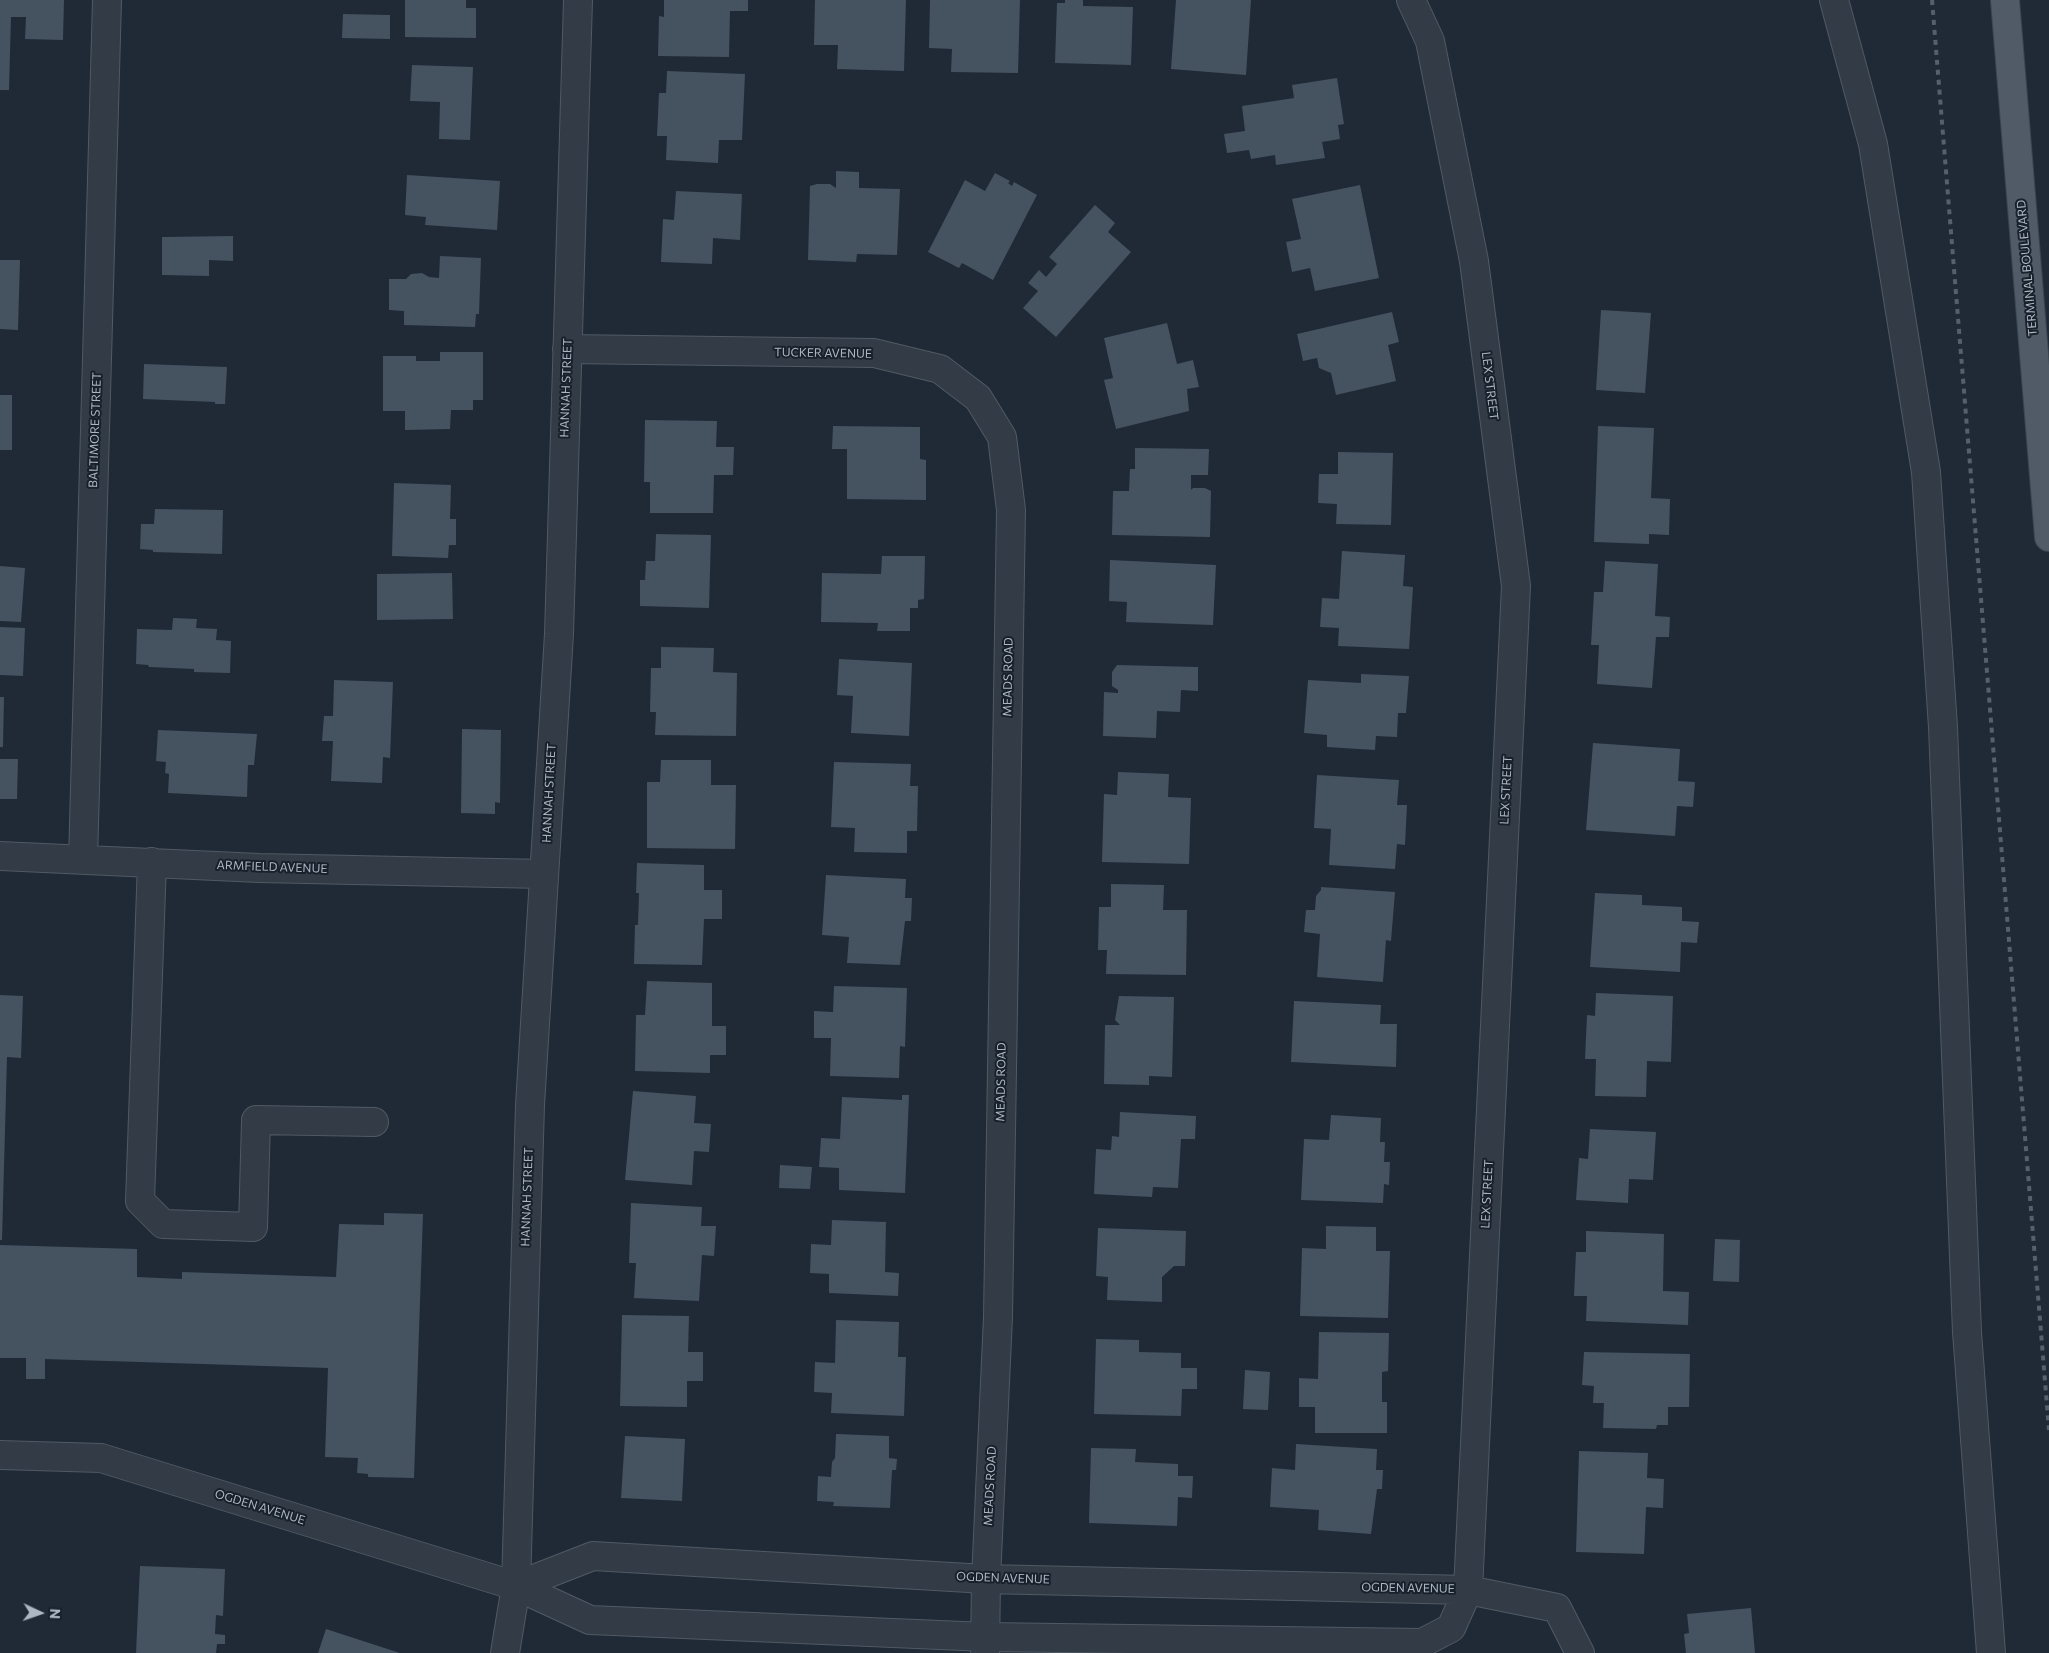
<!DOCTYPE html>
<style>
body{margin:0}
#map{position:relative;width:2049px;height:1653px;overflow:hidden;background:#1f2a36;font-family:Commissioner,sans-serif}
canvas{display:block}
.north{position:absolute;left:15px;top:1588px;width:50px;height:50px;-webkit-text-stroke:4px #18212b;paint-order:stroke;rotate:93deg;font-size:14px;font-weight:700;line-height:20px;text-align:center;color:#adb7c3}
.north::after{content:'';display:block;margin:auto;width:18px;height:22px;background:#adb7c3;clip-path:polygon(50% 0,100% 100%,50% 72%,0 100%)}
</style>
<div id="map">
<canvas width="2049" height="1653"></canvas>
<div class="north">N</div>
</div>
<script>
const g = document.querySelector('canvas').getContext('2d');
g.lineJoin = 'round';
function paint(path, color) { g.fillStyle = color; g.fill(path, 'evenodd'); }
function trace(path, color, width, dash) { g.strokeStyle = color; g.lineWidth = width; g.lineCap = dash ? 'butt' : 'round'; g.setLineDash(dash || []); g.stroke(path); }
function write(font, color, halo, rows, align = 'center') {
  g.font = font + ' Commissioner,sans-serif'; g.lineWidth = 4; g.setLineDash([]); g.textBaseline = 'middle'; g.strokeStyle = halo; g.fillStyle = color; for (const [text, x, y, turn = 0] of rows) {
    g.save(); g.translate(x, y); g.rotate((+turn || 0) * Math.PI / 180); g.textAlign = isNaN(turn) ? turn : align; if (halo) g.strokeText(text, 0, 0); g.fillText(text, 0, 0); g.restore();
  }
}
const building = new Path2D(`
 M0,0H64L63,40L25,39L26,17H11L9,90H0Z
 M405,0H466V8H476V38L405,37Z
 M664,0H748V11H730L729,57L658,56L659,16L664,17Z
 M815,0H906L904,71L837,69L838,45H814Z
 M930,0H1020L1018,73L951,72L952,49L929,48Z
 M1065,0H1083V6L1133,7L1131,65L1055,63L1057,3H1065Z
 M1176,0H1251L1246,75L1171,69Z
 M343,14L390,15V39L342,38Z
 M412,65L473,67L470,140L439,139L440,102L410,101Z
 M667,71L745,74L742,140H719L718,163L666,160L667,136H657L659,93H666Z
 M1337,78L1344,124L1338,125L1340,139L1322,142L1325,158L1276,165L1275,155L1251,159L1249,150L1227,153L1224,134L1245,131L1242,106L1294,98L1292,85Z
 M836,171L859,172V188L900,189L897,255L857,254L856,262L808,260L810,186L817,184H830L836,188Z
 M995,173L1010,181L1008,183L1012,186L1014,182L1037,195L993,280L962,263L959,268L928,252L965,180L985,191Z
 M407,175L500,181L497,230L425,225L426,217L405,215Z
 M1360,185L1379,278L1315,291L1310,268L1292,272L1286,242L1301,239L1292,199Z
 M676,191L742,194L740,240L713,238L712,264L661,262L663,219L674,220Z
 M1095,205L1115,223L1108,232L1131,252L1056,337L1023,308L1038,291L1028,283L1039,270L1046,277L1057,264L1049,257Z
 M233,236V261L209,260V276L162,275V237Z
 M440,256L481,258L479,314H476L475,327L404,325V311L389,310V279H406L411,274L422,273L429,277L439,278Z
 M0,260H20L18,330L0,329Z
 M1601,310L1651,313L1645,393L1596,390Z
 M1392,312L1399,342L1388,345L1396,381L1336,395L1331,373L1319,368L1317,358L1303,361L1297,334Z
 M1167,323L1177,364L1193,360L1199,387L1187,389L1189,411L1116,429L1104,380L1113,378L1104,338Z
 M440,352H483V400H473V410H451L450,429L405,430V411H383V356H416V361H440Z
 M144,364L227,367L225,404H215V402L143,399Z
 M0,395H12V450H0Z
 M645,420L717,421L716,447H734L733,475H714L713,513H650V482H644Z
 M833,426L920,427V459L926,460V500L847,499V449H832Z
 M1598,426L1654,428L1651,498L1670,499L1669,535L1649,534V544L1594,542Z
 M1135,448L1209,449L1208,475H1191V490L1193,488H1205L1211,491L1210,537L1112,535L1113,491H1129L1130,469H1135Z
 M1338,452L1393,453L1391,525L1336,524L1337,504L1318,503L1319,474H1338Z
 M394,483L451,485L450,519H456V545H449L448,558L392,556Z
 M155,509L223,510L222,554L153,552V550L140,549L141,524H154Z
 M656,534L711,535L709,608L640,606V580H645L646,561H655Z
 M1342,551L1405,555L1403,586L1413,587L1409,649L1338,646L1339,628L1320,627L1322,598L1339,599Z
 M882,556H925L924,599L918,600V608H910V631H877L878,623L821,622L822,573L881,574Z
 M1110,560L1216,565L1213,625L1126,622L1127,602L1109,601Z
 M1605,561L1658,564L1655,616L1670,617L1669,637H1656L1652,688L1597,684L1599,645H1591L1594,592H1603Z
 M0,566L25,568L21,622L0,621Z
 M452,573L453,619L377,620V574Z
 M173,618L197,619L196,628L217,629L216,640L231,641L230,673L194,672V669L149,667L148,665L136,664L137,629L172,630Z
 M0,627L25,628L23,676L0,675Z
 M661,647L714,648L713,672L737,673L736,736L655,735L656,712H650L651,668H661Z
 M839,659L912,663L909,736L851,733L853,696L837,695Z
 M1117,665L1198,667V691L1181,690L1180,712L1157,711L1156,738L1103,736L1104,692L1118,693V690L1112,686V672Z
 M1361,674L1409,676L1406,713H1398L1397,737L1376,736L1375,750L1327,747V735L1304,733L1308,680L1361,683Z
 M334,680L393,682L390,758L383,757L382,783L331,781L333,741H322L324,716H333Z
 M0,697H4L3,747H0Z
 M462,729L501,730L500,803L495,802V814L461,813Z
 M158,730L257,734L254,765H248L247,797L168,793L169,774L165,773L166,762L156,761Z
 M1593,743L1680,749L1678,781L1695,782L1693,807L1677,806L1675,836L1586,830Z
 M0,759H18L17,799H0Z
 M661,760H711V785H736L735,849L647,848V782H660Z
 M834,762L911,764L910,786H918L917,831H907V853L854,852L855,828L831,827Z
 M1118,772L1169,774L1168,797L1191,798L1189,864L1102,862L1104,794L1117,795Z
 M1317,775L1399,780L1397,805H1407L1405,845L1397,844L1395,869L1329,865L1331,829L1314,828Z
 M637,863L704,865V890H722V919H704L702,965L634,964L635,925H638L639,893H636Z
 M826,875L906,879L905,898H912L911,921H905L900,965L847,963L849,937L822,935Z
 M1111,884L1164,885L1163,910H1187L1186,975L1106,974L1107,950H1098L1099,907H1111Z
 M1321,887L1395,892L1391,941L1386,940L1383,982L1317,977L1320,934L1304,932L1306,910H1315L1316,896L1321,890Z
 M1595,893L1642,895V905L1682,907V921L1699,922L1697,943L1681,942L1680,972L1590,967Z
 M647,981L712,983V1026H726V1055H710V1073L635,1071L636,1015H645Z
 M834,986L907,988L905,1047L900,1046L899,1078L830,1076L831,1038H814V1011L833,1012Z
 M1596,993L1673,996L1671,1062L1647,1061L1646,1097L1595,1096L1596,1059H1585L1587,1015L1595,1016Z
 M0,995L23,996L21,1058L7,1057L2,1240H0Z
 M1119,996L1174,997L1172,1077L1149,1076V1085L1104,1084L1105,1025H1120L1115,1020Z
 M1294,1001L1381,1005L1380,1024H1397L1396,1067L1291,1062Z
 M633,1091L696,1096L694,1123L711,1124L709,1152L694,1151L692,1185L625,1180Z
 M902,1095H909L905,1193L839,1190V1168L819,1167L821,1138L840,1139L842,1097L902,1100Z
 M1120,1112L1196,1116L1195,1139H1181L1178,1188L1153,1187L1152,1197L1094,1194L1096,1149L1111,1150L1112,1136L1119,1137Z
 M1331,1115L1381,1118L1380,1142H1385L1384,1162H1390L1389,1185L1384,1184L1383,1203L1301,1200L1304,1139L1329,1140Z
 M1590,1129L1656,1132L1653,1180L1629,1179L1628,1203L1576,1200L1579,1158L1588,1159Z
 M780,1165L812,1167L810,1189L779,1188Z
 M631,1203L702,1207L701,1226H716L714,1256L702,1255L699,1301L634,1298L636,1263H629Z
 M384,1213L423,1214L414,1478L368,1477V1474L357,1473L358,1458L325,1457L328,1368L45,1359V1379H26V1358H0V1245L137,1249V1277L182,1279V1272L336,1277L339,1224L384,1225Z
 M832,1220L886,1222L885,1272L899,1273L898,1296L829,1293V1274L810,1273L811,1244L831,1245Z
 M1326,1226L1376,1227V1251H1390L1388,1318L1300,1316L1302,1248L1326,1249Z
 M1098,1228L1186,1231L1185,1266H1174L1162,1277V1302L1107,1300L1108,1277L1096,1276Z
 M1586,1231L1664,1234L1663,1291L1689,1292L1688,1325L1586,1321L1587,1296H1574L1576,1252H1586Z
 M1715,1239L1740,1240L1739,1282L1713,1281Z
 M622,1315L689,1316L688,1352H703V1381H687V1407L620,1406Z
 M836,1320L899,1322L898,1357H906L904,1416L831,1413L832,1393L814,1392L815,1362L835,1363Z
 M1319,1332L1389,1333L1388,1371L1382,1372V1402H1387V1433H1315V1407H1299V1378L1318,1379Z
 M1096,1339L1139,1340V1352L1181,1353V1368H1197V1389H1182L1181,1416L1094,1414Z
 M1584,1352L1690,1354L1689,1407H1668V1425H1657L1656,1429L1603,1428L1604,1403H1593L1594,1386L1582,1385Z
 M1245,1370L1270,1372L1268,1410L1243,1409Z
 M836,1434L889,1436V1458L897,1459L896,1470H892L890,1508L833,1506L834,1502L817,1501L818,1476L831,1477L832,1462L835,1458Z
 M625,1436L685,1439L682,1501L621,1498Z
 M1296,1444L1377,1449L1376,1470H1383L1382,1489H1377L1371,1534L1318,1530L1319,1510L1270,1507L1272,1468L1295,1470Z
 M1091,1448L1136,1449L1135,1462L1178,1464V1476H1193L1192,1498L1178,1497L1177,1526L1089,1523Z
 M1579,1451L1648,1453L1647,1478L1664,1479L1663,1508L1646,1507L1644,1554L1576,1552Z
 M140,1566L225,1569L223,1616L216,1615L215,1634L225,1635V1644H217L216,1653H136Z
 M1751,1608L1755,1653H1686L1684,1634L1689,1633L1687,1614Z
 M326,1629L400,1653H318Z`);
const minor = new Path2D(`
 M1411,0L1430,41L1474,261L1516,586L1468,1590L1451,1628L1422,1643L986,1637L590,1620L516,1586L593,1556L986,1579L1468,1590L1557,1608L1580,1653
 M1834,0L1873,144L1926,472L1943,727L1967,1332L1991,1653
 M567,349L874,353L940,369L978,398L1002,437L1011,510L998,1317L986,1579L985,1653
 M0,856L259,868L544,874
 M83,860L107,0
 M152,862L140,1201L163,1224L253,1227L256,1120L374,1122
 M0,1455L101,1458L516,1586
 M505,1653L516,1586L530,1105L559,634L578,0`);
const major = new Path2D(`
 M2005,0L2049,537`);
const rail = new Path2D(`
 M1932,0L2049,1430`);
const streetNames = [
 ["TERMINAL BOULEVARD",2027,268,-95],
 ["TUCKER AVENUE",823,353,1],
 ["LEX STREET",1490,386,83],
 ["HANNAH STREET",566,388,-88],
 ["BALTIMORE STREET",95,430,-88],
 ["MEADS ROAD",1008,677,-89],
 ["LEX STREET",1506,790,-87],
 ["HANNAH STREET",549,793,-87],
 ["ARMFIELD AVENUE",272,867,2],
 ["MEADS ROAD",1001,1082,-89],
 ["LEX STREET",1487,1194,-87],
 ["HANNAH STREET",527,1197,-88],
 ["MEADS ROAD",990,1486,-87],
 ["OGDEN AVENUE",260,1507,17],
 ["OGDEN AVENUE",1003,1578,2],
 ["OGDEN AVENUE",1408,1588,1]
];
paint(building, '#455260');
trace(minor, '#505a64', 30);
trace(major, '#3c4550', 30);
trace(minor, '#333c46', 28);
trace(major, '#505b67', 28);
trace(rail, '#55606d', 4, [5, 5]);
write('12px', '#adb7c3', '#18212b', streetNames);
</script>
